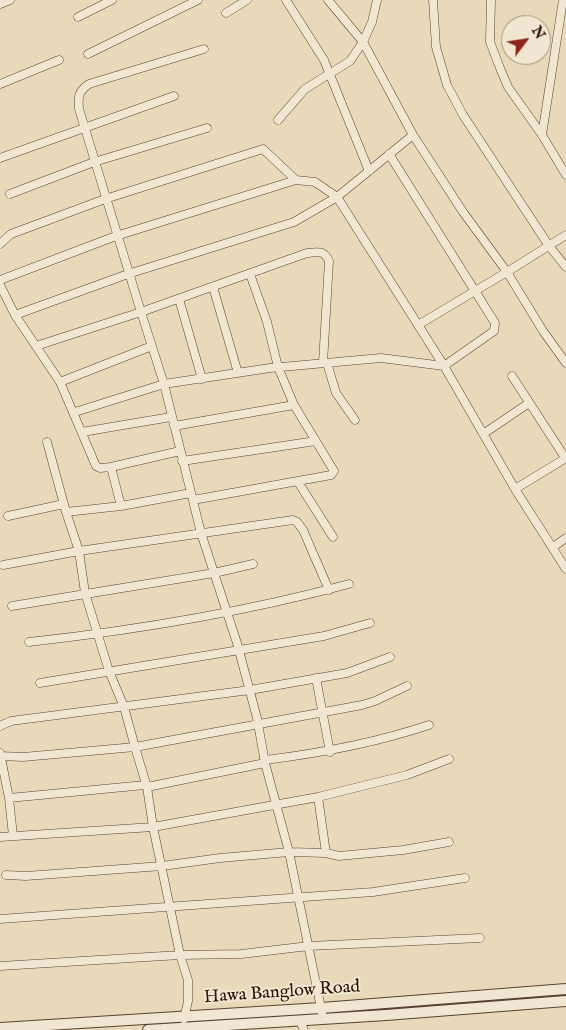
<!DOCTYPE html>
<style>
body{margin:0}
#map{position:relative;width:566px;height:1030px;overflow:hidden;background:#ead9b8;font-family:"IM FELL English",serif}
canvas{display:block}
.north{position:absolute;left:501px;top:15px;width:50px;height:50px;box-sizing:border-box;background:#f1e6d1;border:1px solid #a0917e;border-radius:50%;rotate:59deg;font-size:14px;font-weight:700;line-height:20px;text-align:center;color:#261101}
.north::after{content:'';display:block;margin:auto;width:18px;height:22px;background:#8f2418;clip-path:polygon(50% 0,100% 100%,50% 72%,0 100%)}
</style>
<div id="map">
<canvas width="566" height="1030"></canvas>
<div class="north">N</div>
</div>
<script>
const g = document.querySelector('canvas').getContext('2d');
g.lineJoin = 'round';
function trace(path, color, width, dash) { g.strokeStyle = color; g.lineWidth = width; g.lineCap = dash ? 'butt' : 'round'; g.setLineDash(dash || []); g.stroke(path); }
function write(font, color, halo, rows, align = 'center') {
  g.font = font + ' "IM FELL English",serif'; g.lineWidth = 4; g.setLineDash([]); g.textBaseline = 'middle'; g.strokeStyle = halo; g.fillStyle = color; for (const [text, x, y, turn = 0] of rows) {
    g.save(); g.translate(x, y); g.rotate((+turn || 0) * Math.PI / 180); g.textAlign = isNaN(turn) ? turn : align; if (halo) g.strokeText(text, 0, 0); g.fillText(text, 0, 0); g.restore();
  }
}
const minor = new Path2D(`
 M286,0L324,60L369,171
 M328,0L363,42L413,135L337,197L444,366L515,489L566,569
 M433,0L436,47L447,85L463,115L549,246L566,267
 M491,0L490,42L500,68L508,87L542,135L566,175
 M0,4L10,0
 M226,13L247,0
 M78,17L112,0
 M88,54L198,0
 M0,84L59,60
 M278,120L305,89L350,61L363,42L372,22L377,0
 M413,135L463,212L507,272L566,235
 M542,135L563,0
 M0,158L174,96
 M10,194L94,162L207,128
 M0,244L11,234L105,199L263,149L296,180
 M0,280L116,236L296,180L315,182L337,197L294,222L128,274L15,315
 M0,285L15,315L60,382L96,466L100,468L111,467L180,451
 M213,287L238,373
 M179,299L202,379
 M418,325L507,272L543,331L566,363
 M36,346L141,312L79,109C78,96 78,92 89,84L204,49
 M327,363L336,393L355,420
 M512,376L566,459
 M60,382L152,346
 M75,412L164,384L141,312L307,253C318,252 324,250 329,261L323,363
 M174,426L294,405
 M82,432L171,417
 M483,434L529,403
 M182,461L316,441
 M111,467L121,506
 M298,482L333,537
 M515,489L566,458
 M193,500L331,475L334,471L294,405L278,367L267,322L250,274
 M66,512L121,506L191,493
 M8,516L64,504
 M553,547L566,538
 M3,565L79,551L293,520L297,522L303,530L329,590
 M12,606L214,573L253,564
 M29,642C137,630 245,612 349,584
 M316,678L330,752
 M40,683L324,636L370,623
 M0,726L11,721L250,690L347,673L390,657
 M0,753L9,798L13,836
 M1,756L23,757L135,747L124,707L109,671L85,593L79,551L66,512L47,442
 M265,760C322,753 375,743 429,725
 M147,787L265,763
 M318,797L326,853
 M9,798L145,785
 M0,837L153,827L318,797L407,775L449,759
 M6,875L26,876L162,866L220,858L289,852L326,853L339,856L403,850L449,842
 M0,919L373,892L465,878
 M0,966L180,955L241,954L309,946L480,938
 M322,1013L289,852L265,763L257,718L237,643L201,533L164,384L270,368L381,358L444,366L494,331L495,323L389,154
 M184,1019L188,1001V980L180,955L153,827L147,787L135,747L362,705L375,701L407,686
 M300,1021L304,1030`);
const tertiary = new Path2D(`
 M0,1028L321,1008L566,989
 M148,1030L386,1015L566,1001`);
const streetNames = [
 ["Hawa Banglow Road",282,993,-4]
];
trace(minor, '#57432f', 9);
trace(tertiary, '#57432f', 12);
trace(minor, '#f1e6d1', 8);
trace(tertiary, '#f1e6d1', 10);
write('18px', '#261101', '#f1e6d1', streetNames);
</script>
